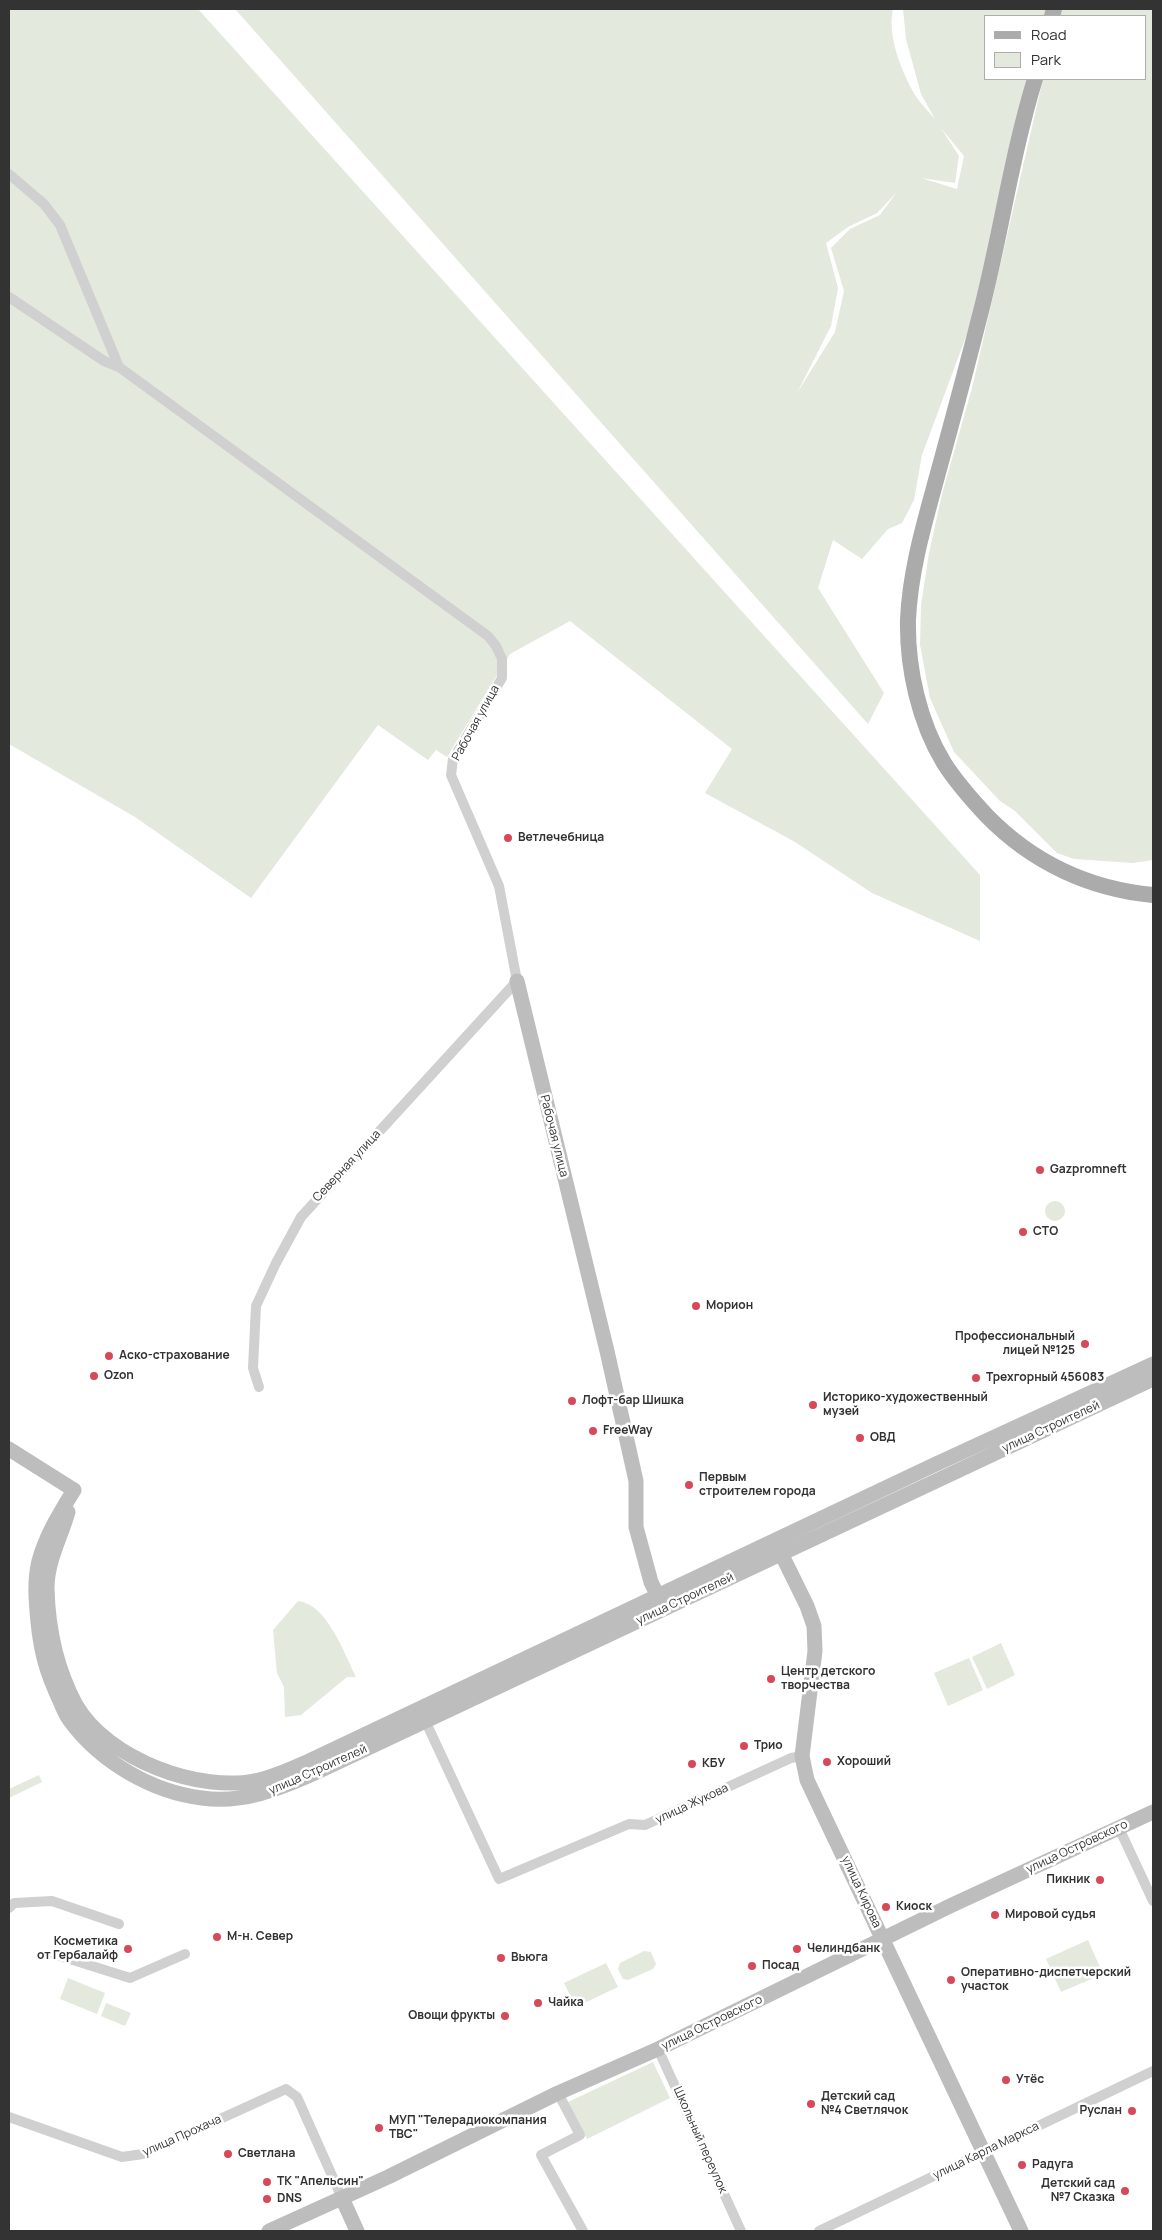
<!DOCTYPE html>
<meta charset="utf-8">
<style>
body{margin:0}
#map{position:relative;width:1162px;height:2240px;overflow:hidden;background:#fff;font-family:Manrope,sans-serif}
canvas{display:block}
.frame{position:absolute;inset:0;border:10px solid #333;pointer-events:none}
.legend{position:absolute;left:984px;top:15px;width:162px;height:65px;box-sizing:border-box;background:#fff;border:1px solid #adadad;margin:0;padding:6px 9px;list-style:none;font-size:15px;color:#333}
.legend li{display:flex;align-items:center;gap:10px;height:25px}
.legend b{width:25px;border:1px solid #adadad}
</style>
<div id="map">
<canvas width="1162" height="2240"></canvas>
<div class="frame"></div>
<ul class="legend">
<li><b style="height:6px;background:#ababab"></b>Road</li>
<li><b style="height:14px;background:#e3e9dd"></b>Park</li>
</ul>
</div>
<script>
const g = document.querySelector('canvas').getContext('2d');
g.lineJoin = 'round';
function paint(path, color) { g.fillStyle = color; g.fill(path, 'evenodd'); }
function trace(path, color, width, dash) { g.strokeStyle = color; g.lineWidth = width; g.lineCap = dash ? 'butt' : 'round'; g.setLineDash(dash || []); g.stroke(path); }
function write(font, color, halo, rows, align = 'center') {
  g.font = font + ' Manrope,sans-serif'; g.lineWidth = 5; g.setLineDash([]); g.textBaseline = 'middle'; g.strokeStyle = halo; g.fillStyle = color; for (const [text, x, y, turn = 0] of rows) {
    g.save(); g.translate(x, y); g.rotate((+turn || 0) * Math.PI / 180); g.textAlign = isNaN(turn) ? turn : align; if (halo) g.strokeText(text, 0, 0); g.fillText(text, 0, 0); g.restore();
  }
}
const green = new Path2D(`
 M9,9H198L980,875V941L872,893L795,842L705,793L732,749L570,621L510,654L447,757L436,750L428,760L378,725L251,898L135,817L9,744Z
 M235,9H893C887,35 901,71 915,95C920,103 928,111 935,119L921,94L906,39L903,9H1047L1045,16H986V79H1028L971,323L922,455L914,500L902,523L888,529L862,559L833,540L818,588L884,693L868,724ZM941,128L964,156L957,189L921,178L955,183L959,156ZM896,193L880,215L850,229L831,248L844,291L835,332L797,393L831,326L838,288L826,243L848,227L877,213Z
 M1059,9H1153V860L1133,863L1074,859L1057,853L1015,811L1000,801L954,752L930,698L920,645L921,605L929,553L942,494L972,388L1043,79H1146V16H1057Z
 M1045 1211a10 10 0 1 1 20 0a10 10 0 1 1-20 0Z
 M298,1601C327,1604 344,1653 356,1677H347L301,1715L285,1717L284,1687L277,1673L273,1630Z
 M1001,1643L1015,1675L987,1689L972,1657Z
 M969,1658L983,1690L948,1706L934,1673Z
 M39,1775L42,1782L9,1798V1789Z
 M1088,1940L1103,1974L1061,1992L1046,1959Z
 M644,1951L651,1952L656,1964L653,1969L628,1980L623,1979L618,1969L620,1963Z
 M606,1963L618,1987L576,2007L564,1983Z
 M68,1978L105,1993L97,2014L60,1999Z
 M106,2003L131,2013L125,2026L101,2016Z
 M653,2062L670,2098L587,2139L568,2102Z`);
const street = new Path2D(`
 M9,174L44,204L60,225L119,367
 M9,297L104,361L119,367L488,636L496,646L502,659V678L453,759L451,775L499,886L517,981L301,1217L276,1263L256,1306L253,1368L259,1387
 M423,1716L499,1879L629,1824L645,1825L791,1758L802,1756
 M1119,1828L1153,1901
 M9,1908L14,1903L52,1901L119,1924
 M54,1954L130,1978L185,1954
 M658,2049L741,2231
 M558,2093L580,2135L541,2155L583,2231
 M9,2117L122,2157L143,2154L286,2089L297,2097L342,2198
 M819,2231L1153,2071`);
const secondary = new Path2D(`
 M517,981L607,1351L636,1481V1527L651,1582L662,1605
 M9,1449L74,1490
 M74,1490C60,1513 46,1535 39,1561C34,1581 36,1602 38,1622C41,1653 47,1673 60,1701C63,1708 66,1716 71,1722C101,1762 152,1792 202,1798C242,1804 279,1789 315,1773L1153,1379
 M68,1512C61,1537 47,1561 47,1588C48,1629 57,1670 76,1705C107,1759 200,1794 259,1780C277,1776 293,1768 309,1761L936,1464L1153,1364
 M777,1545L807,1606L814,1626L815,1651L802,1756L807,1780L1021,2231
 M342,2198L357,2231
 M269,2231L388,2177L558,2093L658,2049L950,1906L1153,1812`);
const primary = new Path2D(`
 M1052,16L1054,9
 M1035,79C1011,157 1000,240 979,319C966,370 952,422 938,473C925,521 910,570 908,620C907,668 919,722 944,763C956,782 972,800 987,816C1032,862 1089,889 1153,895`);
const markers = [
 [508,838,5,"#d74859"],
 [1040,1170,5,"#d74859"],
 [1023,1232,5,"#d74859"],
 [696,1306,5,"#d74859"],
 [1085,1344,5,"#d74859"],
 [109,1356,5,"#d74859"],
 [94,1376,5,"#d74859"],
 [976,1378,5,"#d74859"],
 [572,1401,5,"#d74859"],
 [813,1405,5,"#d74859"],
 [593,1431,5,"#d74859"],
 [860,1438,5,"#d74859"],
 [689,1485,5,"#d74859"],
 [771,1679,5,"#d74859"],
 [744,1746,5,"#d74859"],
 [827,1762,5,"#d74859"],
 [692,1764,5,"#d74859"],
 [1100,1880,5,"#d74859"],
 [886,1907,5,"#d74859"],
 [995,1915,5,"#d74859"],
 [217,1937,5,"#d74859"],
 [128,1949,5,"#d74859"],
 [797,1949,5,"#d74859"],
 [501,1958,5,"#d74859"],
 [752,1966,5,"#d74859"],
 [951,1980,5,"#d74859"],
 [538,2003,5,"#d74859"],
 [505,2016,5,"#d74859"],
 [1006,2080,5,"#d74859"],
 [811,2104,5,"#d74859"],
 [1132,2111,5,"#d74859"],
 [379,2128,5,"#d74859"],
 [228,2154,5,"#d74859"],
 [1022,2165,5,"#d74859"],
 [267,2182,5,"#d74859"],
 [1125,2191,5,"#d74859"],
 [267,2199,5,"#d74859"]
];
const streetNames = [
 ["Рабочая улица",476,723,-61],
 ["Рабочая улица",554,1136,76],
 ["Северная улица",347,1166,-47],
 ["улица Строителей",1051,1427,-25],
 ["улица Строителей",685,1599,-25],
 ["улица Строителей",318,1770,-24],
 ["улица Жукова",692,1804,-25],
 ["улица Островского",1077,1847,-25],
 ["улица Кирова",861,1892,65],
 ["улица Островского",712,2023,-26],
 ["улица Прохача",182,2136,-24],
 ["Школьный переулок",700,2140,66],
 ["улица Карла Маркса",986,2151,-26]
];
const poiNames = [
 ["Ветлечебница",518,838],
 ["Gazpromneft",1050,1170],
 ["СТО",1033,1232],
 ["Морион",706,1306],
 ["Профессиональный",1075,1337,"right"],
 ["лицей №125",1075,1351,"right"],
 ["Аско-страхование",119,1356],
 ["Ozon",104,1376],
 ["Трехгорный 456083",986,1378],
 ["Историко-художественный",823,1398],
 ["музей",823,1412],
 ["Лофт-бар Шишка",582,1401],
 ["FreeWay",603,1431],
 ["ОВД",870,1438],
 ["Первым",699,1478],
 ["строителем города",699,1492],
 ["Центр детского",781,1672],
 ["творчества",781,1686],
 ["Трио",754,1746],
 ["Хороший",837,1762],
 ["КБУ",702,1764],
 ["Пикник",1090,1880,"right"],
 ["Киоск",896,1907],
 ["Мировой судья",1005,1915],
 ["М-н. Север",227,1937],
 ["Косметика",118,1942,"right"],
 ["от Гербалайф",118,1956,"right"],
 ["Челиндбанк",807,1949],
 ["Вьюга",511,1958],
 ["Посад",762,1966],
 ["Оперативно-диспетчерский",961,1973],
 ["участок",961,1987],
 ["Чайка",548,2003],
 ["Овощи фрукты",495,2016,"right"],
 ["Утёс",1016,2080],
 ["Детский сад",821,2097],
 ["№4 Светлячок",821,2111],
 ["Руслан",1122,2111,"right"],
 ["МУП \"Телерадиокомпания",389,2121],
 ["ТВС\"",389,2135],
 ["Светлана",238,2154],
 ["Радуга",1032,2165],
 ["ТК \"Апельсин\"",277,2182],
 ["Детский сад",1115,2184,"right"],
 ["№7 Сказка",1115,2198,"right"],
 ["DNS",277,2199]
];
paint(green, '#e3e9dd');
trace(street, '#d0d0d0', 10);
trace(secondary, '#bdbdbd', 15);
trace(primary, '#ababab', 16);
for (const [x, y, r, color] of markers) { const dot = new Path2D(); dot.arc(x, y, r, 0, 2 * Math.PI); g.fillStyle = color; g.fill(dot); trace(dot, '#fff', 2); }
write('12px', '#333', '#fff', streetNames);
write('bold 12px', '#333', '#fff', poiNames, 'left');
</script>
